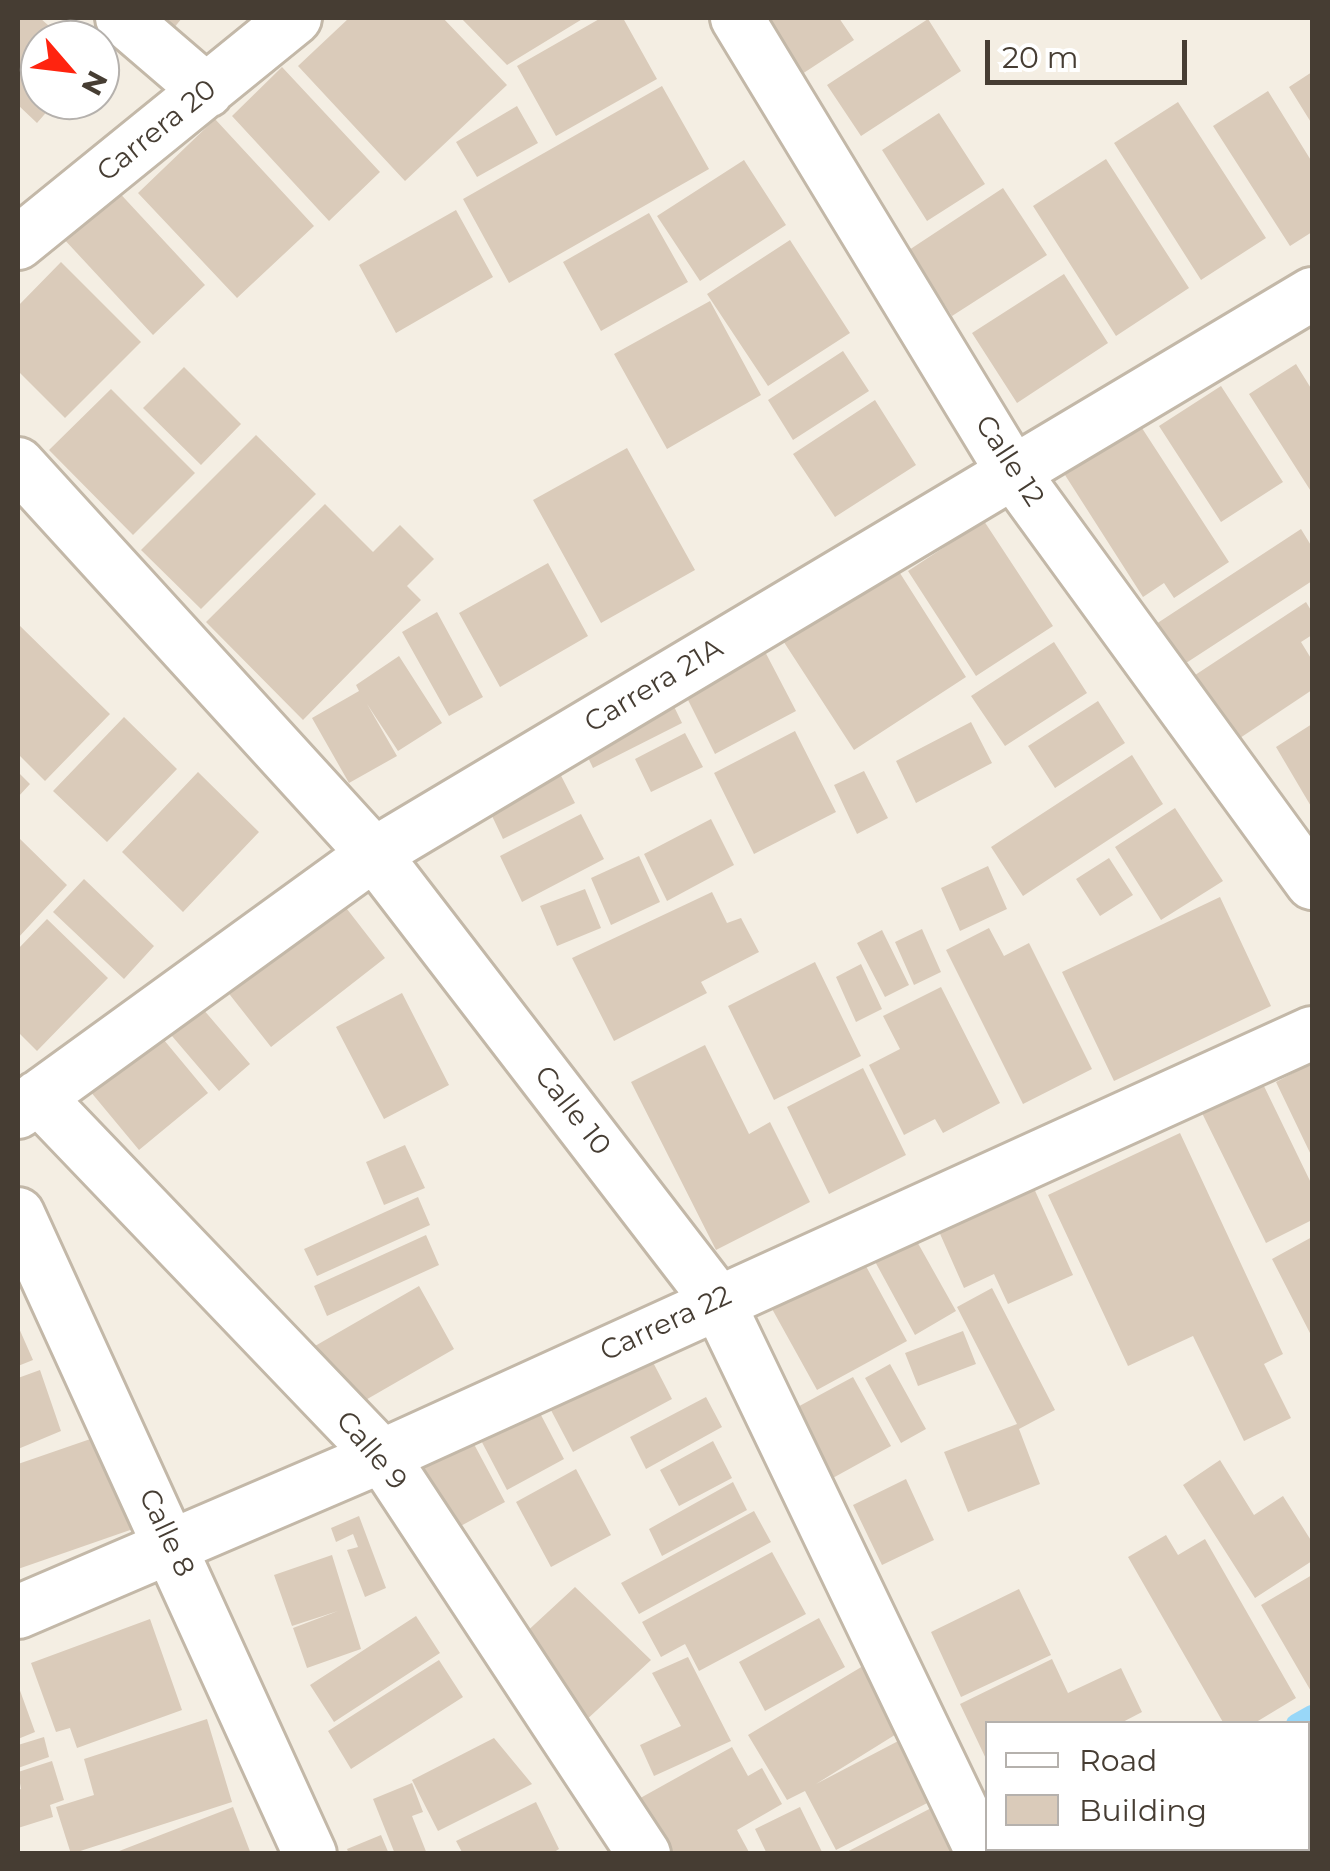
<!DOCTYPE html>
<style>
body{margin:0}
#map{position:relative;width:1330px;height:1871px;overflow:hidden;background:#f4eee3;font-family:Montserrat,sans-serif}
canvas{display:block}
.frame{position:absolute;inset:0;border:20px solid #463d33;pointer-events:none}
.legend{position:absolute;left:985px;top:1721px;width:325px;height:130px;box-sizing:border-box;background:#fff;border:2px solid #b5b1ad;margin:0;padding:12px 18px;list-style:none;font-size:30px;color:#463d33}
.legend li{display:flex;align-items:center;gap:20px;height:50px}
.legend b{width:50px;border:2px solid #b5b1ad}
.north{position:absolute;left:20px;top:20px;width:100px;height:100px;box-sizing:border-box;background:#fff;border:2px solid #b5b1ad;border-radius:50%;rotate:118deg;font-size:28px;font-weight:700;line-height:40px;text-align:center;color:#463d33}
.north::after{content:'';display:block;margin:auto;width:35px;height:45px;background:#ff240f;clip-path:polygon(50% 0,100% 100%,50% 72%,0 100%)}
.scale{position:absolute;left:985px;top:40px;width:202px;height:45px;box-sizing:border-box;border:5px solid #463d33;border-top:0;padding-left:12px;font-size:30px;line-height:35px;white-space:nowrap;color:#463d33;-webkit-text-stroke:8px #fff;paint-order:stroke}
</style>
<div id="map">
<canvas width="1330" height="1871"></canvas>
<div class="frame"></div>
<ul class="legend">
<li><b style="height:12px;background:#fff"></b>Road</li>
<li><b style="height:28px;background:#dacbba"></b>Building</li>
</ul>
<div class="north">N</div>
<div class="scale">20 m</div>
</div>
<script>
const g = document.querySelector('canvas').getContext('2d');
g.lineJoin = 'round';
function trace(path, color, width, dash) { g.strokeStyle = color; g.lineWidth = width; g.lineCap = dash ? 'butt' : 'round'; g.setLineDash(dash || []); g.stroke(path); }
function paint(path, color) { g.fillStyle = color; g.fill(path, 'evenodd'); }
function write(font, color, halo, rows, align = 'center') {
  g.font = font + ' Montserrat,sans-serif'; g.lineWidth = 9; g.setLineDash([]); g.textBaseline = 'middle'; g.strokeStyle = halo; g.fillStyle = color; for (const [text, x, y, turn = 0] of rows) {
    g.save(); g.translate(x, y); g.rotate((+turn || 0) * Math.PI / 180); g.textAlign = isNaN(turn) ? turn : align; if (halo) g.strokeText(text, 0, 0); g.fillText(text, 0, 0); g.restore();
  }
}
const stream = new Path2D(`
 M1296,1724L1312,1715
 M1061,1854L1070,1848`);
const building = new Path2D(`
 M18,18H40L65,40H40V100H57L37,123L18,105Z
 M139,18H182L165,39Z
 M349,18H443L507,85L405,181L298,66Z
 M461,18H584L507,65Z
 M601,18H623L657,79L556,136L517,66Z
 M762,18H839L854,40L799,76Z
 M928,19L961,71L861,136L827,85Z
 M282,67L380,172L329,221L232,116Z
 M1312,72V124L1289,87Z
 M662,86L709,169L509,283L463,199Z
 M1268,91L1312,162V232L1290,246L1213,126Z
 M1178,102L1266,238L1201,280L1114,143Z
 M517,106L538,143L477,177L456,142Z
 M939,113L985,184L927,221L882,150Z
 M215,119L314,226L237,298L138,193Z
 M1106,159L1189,288L1116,336L1033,206Z
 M744,160L786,225L700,281L657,216Z
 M114,187L205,285L153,335L62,237Z
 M1003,188L1047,255L952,316L909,250Z
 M456,210L493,277L396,333L359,265Z
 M649,213L688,282L601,331L563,262Z
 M790,240L850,333L768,386L707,294Z
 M61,262L141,342L65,418L18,371V306Z
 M1064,274L1108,343L1017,403L972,333Z
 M710,301L761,395L667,449L614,354Z
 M843,351L869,391L793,440L768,400Z
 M1296,364L1312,390V493L1249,394Z
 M184,367L241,424L201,465L143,408Z
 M1221,386L1283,482L1221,522L1159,426Z
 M111,389L195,473L133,535L49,450Z
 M875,400L916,465L835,517L793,454Z
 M1140,425L1229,562L1174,598L1164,583L1143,597L1065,475Z
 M256,435L316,494L201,609L141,550Z
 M627,448L695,570L601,623L533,500Z
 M325,504L373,552L400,525L434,559L407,586L421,600L303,720L206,622Z
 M984,521L1053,626L976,676L908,571Z
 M1301,529L1312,547V581L1183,665L1156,624Z
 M891,559L966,677L854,750L778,633Z
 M548,563L588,636L500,687L459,613Z
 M1306,602L1312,612V635L1301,642L1312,660V690L1225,748L1183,683Z
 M437,612L483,697L449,716L402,632Z
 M18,624L110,714L45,781L18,754Z
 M760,642L796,711L715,754L680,684Z
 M1054,642L1087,693L1005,746L971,696Z
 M399,656L442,723L398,751L367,704L397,756L349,783L312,718L359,691L356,685Z
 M667,692L682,723L593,768L578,737Z
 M1098,701L1125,743L1055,788L1028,746Z
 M124,717L177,769L107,842L53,791Z
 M971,722L992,763L916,803L896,761Z
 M1312,724V808L1276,747Z
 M795,731L836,812L754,854L714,773Z
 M685,733L703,767L651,792L635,759Z
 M1132,755L1163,804L1023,896L991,847Z
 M553,760L575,803L503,839L482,795Z
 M864,771L888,818L857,834L834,785Z
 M18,772L30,784L18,797Z
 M198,772L259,832L183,912L122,852Z
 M1175,808L1223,881L1161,920L1115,847Z
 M581,814L604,859L522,902L500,856Z
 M711,819L734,865L667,901L644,854Z
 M18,837L67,885L18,938Z
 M639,856L660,902L611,925L591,878Z
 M1109,858L1133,895L1100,916L1076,879Z
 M988,866L1007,909L960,931L941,888Z
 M84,879L154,946L124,979L53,912Z
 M585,889L601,928L557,946L540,906Z
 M333,891L385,958L271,1047L219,981Z
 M712,892L727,923L741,918L759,952L701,982L707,993L614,1041L572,958Z
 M1220,897L1271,1006L1114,1081L1062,972Z
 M47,919L108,978L37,1051L18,1032V949Z
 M989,928L1004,956L1029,943L1092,1069L1023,1104L946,950Z
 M922,929L941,972L914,985L895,942Z
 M882,930L909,985L885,997L857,943Z
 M815,962L861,1056L774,1100L728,1006Z
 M861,964L882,1009L856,1022L836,977Z
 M941,987L1000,1103L943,1133L935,1119L904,1135L869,1065L900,1049L883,1016Z
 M402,993L449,1085L384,1119L336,1027Z
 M197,1002L250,1064L219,1091L166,1029Z
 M154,1028L208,1093L139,1150L85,1085Z
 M705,1045L749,1134L770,1122L810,1202L716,1250L631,1082Z
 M1312,1063V1157L1276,1082Z
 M863,1068L906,1155L829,1194L787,1107Z
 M1262,1082L1312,1185V1220L1266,1243L1202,1113Z
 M1180,1133L1283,1354L1264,1364L1291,1418L1244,1441L1193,1336L1128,1366L1048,1195Z
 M405,1145L425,1188L384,1205L366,1162Z
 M1032,1184L1073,1275L1008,1304L994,1274L964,1288L937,1227Z
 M418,1197L430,1225L317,1276L304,1249Z
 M906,1222L956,1311L915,1335L866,1245Z
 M426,1235L439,1265L327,1316L314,1286Z
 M1312,1237V1337L1272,1259Z
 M856,1248L907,1341L817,1390L766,1298Z
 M419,1286L454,1349L350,1409L315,1346Z
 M992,1288L1055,1410L1019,1429L1040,1484L968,1512L944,1452L1017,1424L957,1307Z
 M18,1326L33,1360L18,1366Z
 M963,1331L976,1364L918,1386L905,1353Z
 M642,1341L672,1399L573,1452L543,1395Z
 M890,1364L926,1429L901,1443L865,1378Z
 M40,1370L61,1431L18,1449V1378Z
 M853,1377L891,1446L831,1479L792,1410Z
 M531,1396L564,1459L507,1490L474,1427Z
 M706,1397L722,1427L646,1469L630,1437Z
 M468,1433L505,1502L444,1535L406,1466Z
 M102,1435L133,1529L18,1569V1464Z
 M713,1441L732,1478L679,1506L660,1470Z
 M1220,1460L1254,1515L1283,1496L1312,1542V1561L1255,1598L1183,1485Z
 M576,1469L611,1535L551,1567L516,1502Z
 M906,1479L934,1540L882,1565L853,1505Z
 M733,1482L747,1510L662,1556L649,1529Z
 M754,1511L771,1542L639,1614L621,1583Z
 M359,1516L386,1588L365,1597L347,1550L358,1547L353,1534L336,1542L331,1528Z
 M1166,1535L1178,1555L1205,1539L1296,1698L1253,1724H1224L1128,1557Z
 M772,1552L806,1614L699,1671L685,1644L661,1657L642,1622Z
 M332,1555L361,1649L307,1668L293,1628L338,1611L292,1626L274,1575Z
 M1312,1575V1693L1261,1605Z
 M575,1587L651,1660L583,1723L522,1636Z
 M1019,1589L1051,1655L961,1697L931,1632Z
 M416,1616L440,1653L334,1722L310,1685Z
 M819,1618L845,1667L765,1711L739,1662Z
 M150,1619L182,1710L77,1748L70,1728L56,1732L31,1663Z
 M688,1657L731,1741L654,1776L640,1745L681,1726L652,1673Z
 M1052,1659L1068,1693L1121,1668L1142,1712L1119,1724H988V1763L960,1704Z
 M439,1660L463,1697L351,1769L328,1731Z
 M868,1663L906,1728L816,1784L904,1738L935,1799L836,1850L805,1791L787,1800L748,1735Z
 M18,1685L35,1732L18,1739Z
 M207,1719L232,1802L71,1854L56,1807L94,1795L84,1759Z
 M44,1737L49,1757L18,1768V1745Z
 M494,1738L532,1784L438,1831L412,1780Z
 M732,1747L748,1776L762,1768L782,1804L737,1830L750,1854H664L635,1801Z
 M52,1761L64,1800L50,1805L53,1817L18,1828V1790L21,1789L18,1772Z
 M412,1783L423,1812L412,1816L427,1854H395L373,1799Z
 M1312,1788V1854H1272L1269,1848H1308V1790Z
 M536,1802L559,1849L551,1854H463L456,1841Z
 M935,1806L959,1854H843Z
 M233,1807L251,1854H114V1853Z
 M800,1807L823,1854H767L755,1829Z
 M381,1835L389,1854H349L347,1849Z
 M1197,1848H1255L1258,1854H1189Z`);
const minor = new Path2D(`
 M122,18L207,91
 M737,18L1012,471L1312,883
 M18,243L295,18
 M18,464L374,854L717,1300L983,1854
 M38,1097L382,1456L644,1854
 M18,1112L374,854L1312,294
 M18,1214L310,1854
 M18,1612L382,1456L1312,1033`);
const streetNames = [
 ["Carrera 20",157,131,-39],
 ["Calle 12",1009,461,57],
 ["Carrera 21A",654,686,-31],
 ["Calle 10",572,1111,52],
 ["Carrera 22",666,1324,-25],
 ["Calle 9",371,1451,50],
 ["Calle 8",166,1533,65]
];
trace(stream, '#98d7f8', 20);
paint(building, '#dacbba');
trace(minor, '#c3b8a8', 58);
trace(minor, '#fff', 52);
write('28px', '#463d33', '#fff', streetNames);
</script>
